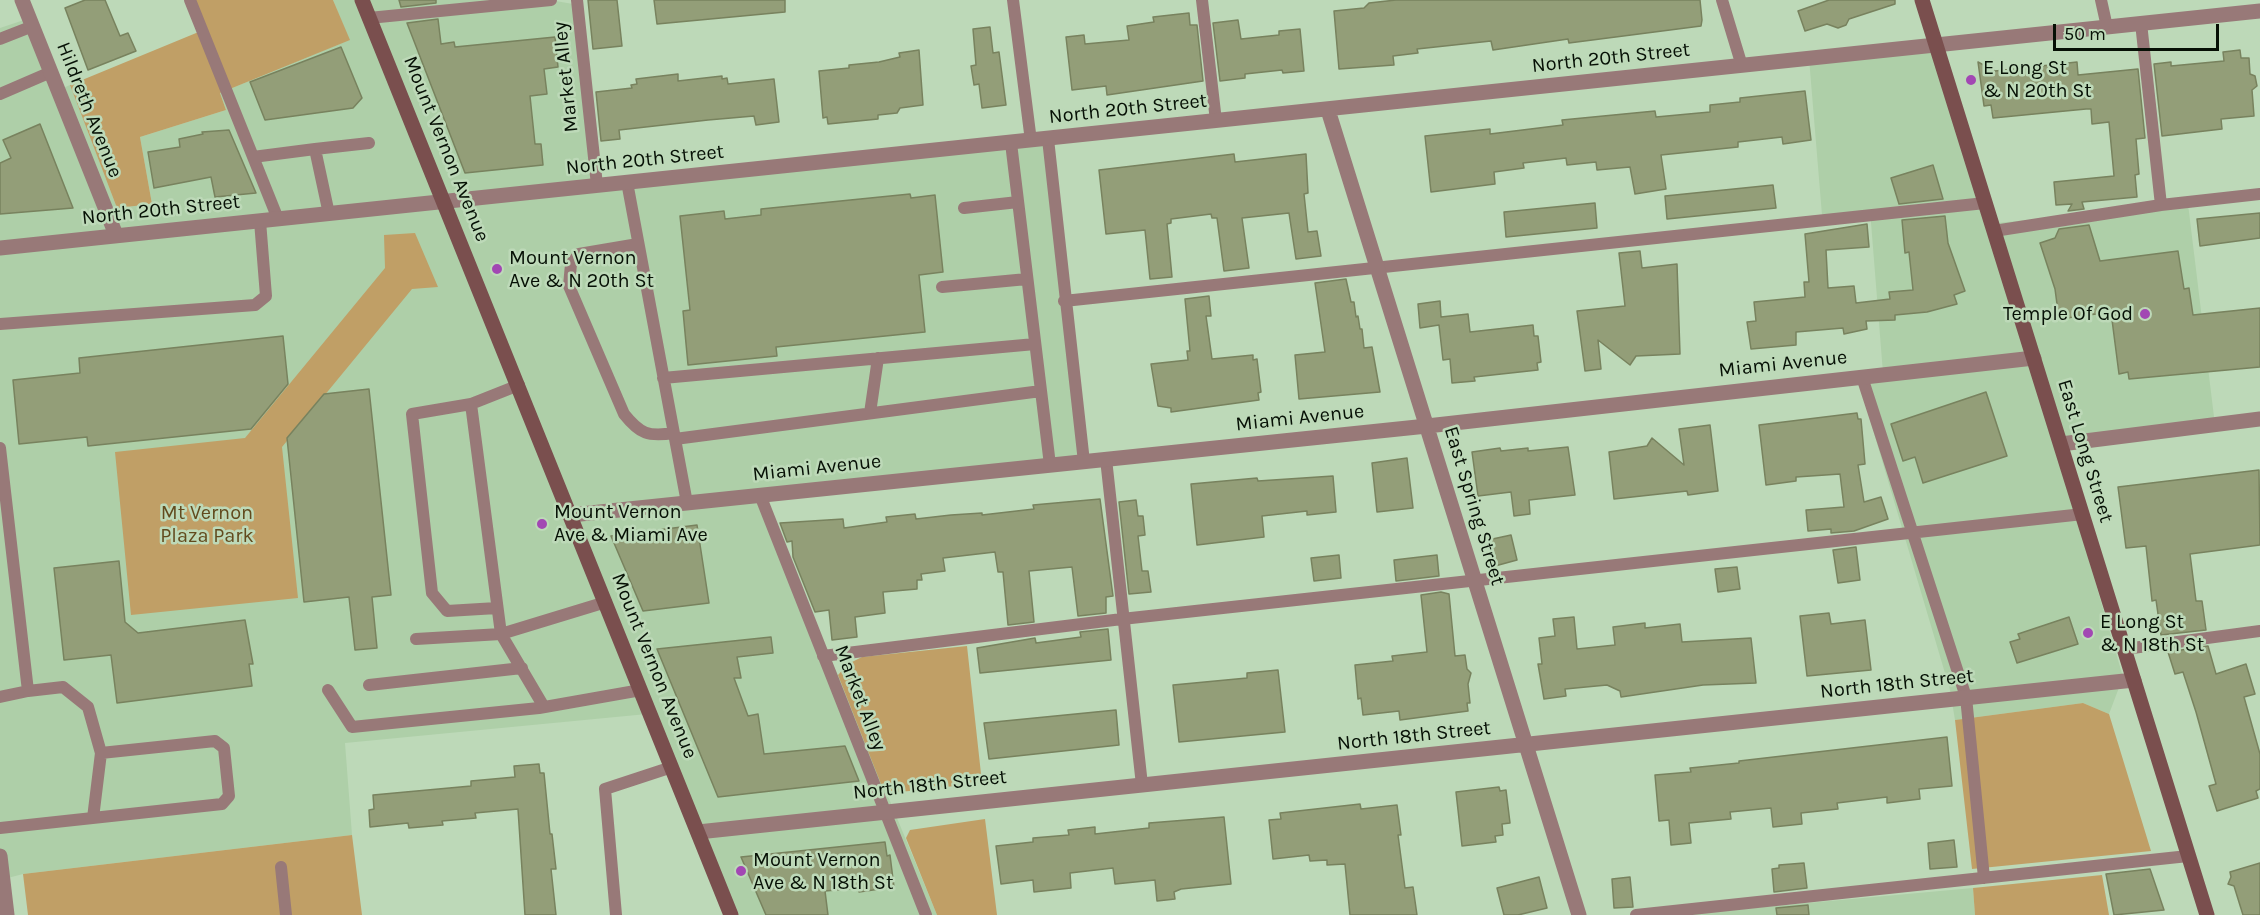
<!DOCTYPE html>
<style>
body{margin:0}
#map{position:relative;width:2260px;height:915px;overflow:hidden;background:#bdd9b8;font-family:Karla,sans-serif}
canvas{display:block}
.scale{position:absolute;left:2053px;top:24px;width:166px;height:27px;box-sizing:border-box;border:3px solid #061005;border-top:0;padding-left:8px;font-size:18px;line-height:21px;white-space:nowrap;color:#061005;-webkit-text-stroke:4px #bdd9b8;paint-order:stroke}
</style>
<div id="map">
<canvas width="2260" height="915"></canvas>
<div class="scale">50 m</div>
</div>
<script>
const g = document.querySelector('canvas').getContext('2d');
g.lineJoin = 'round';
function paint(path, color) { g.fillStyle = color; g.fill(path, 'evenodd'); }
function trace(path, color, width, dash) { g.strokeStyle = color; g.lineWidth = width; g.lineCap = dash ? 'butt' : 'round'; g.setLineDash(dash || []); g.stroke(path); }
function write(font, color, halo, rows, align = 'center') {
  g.font = font + ' Karla,sans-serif'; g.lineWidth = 5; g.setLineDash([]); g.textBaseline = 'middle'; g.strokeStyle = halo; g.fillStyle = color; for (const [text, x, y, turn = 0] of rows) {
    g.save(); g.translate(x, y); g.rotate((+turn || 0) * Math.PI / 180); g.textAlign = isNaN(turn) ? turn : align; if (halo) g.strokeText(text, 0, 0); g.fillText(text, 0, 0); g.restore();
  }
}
const built = new Path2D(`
 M333,0H550L573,4L595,186L1048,135L1083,460L754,491L838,675L937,915H727L647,714L345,743L352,835L23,874L0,880V28L27,19L56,91L70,85L117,208L152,204L140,137L226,110L220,93L349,40Z
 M1929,44L1987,224L2188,204L2215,425L2055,444L2123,677L2109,714L2083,703L1955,720L1950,690L1857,376L1883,373L1870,210L1822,215L1809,58Z
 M1973,888L1975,915H1676Z`);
const green = new Path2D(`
 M188,0H333L350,40L220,93L226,110L140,137L152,204L117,208L70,85L201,31Z
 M415,233L438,287L412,289L282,447L298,598L131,615L115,452L245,438L385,268L384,235Z
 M967,646L982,783L891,793L883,789L838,675L848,664L862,657Z
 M2083,703L2109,714L2151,851L1972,869L1955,720Z
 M985,819L997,915H937L906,838L910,830Z
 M352,835L362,915H28L23,874Z
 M2102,875L2109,915H1975L1973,888Z`);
const building = new Path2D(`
 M85,0H105L120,36L128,33L136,51L88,70L65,8Z
 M399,0H436V3L401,7Z
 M588,0H617L622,46L593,49Z
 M654,0H785V12L657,24Z
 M1396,0H1700L1702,20L1701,26L1569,43L1568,39L1493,50L1491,41L1417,49L1418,53L1393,56L1394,65L1339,69L1334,11L1364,8L1369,3Z
 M1829,0H1895V4L1849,19L1846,25L1838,28L1827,24L1805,31L1798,11Z
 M1189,13L1190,25H1197L1203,81L1107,95L1106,86L1072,90L1066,37L1084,35L1085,44L1129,40L1127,26L1154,22L1153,17Z
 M438,19L441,44L454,42L455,47L555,37L558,67L544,69L547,94L530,96L535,144H541L543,165L465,173L407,23Z
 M1238,20L1241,39L1279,35V31L1300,29L1304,71L1283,73L1282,70L1245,74V78L1220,81L1213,23Z
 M990,27L993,53L999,52L1006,105L982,108L979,84L974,85L971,66L976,65L973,29Z
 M341,47L362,98L353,108L265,120L250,82Z
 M919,50L923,105L900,108L897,113L878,115V119L828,124L827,117L823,118L819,71L849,68V65L879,62L900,57L899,53Z
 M2240,50L2241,58H2249L2250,74L2255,76L2257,86L2252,90L2254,116L2221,119L2222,129L2162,136L2154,64L2171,62V66L2224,61L2223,52Z
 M1978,62L1995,71L2077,62L2078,75L2138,69L2145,138L2136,139L2139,174L2135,175L2137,197L2082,202L2084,209L2068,211L2072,204L2056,205L2054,182L2114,176L2109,122L2092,124L2091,109H2086L1993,118L1991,105L1984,106Z
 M678,74V81L722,76V79L727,78L728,84L774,79L779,122L756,125L754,116L708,120L619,130L620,139L601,141L596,92L632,88L631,85L637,84L636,79Z
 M1805,91L1811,140L1783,144L1782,137L1738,142V147L1661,155L1666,189L1635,194L1630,167L1597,170L1596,162L1567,165L1566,158L1523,163L1524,168L1494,172L1495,184L1431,192L1425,136L1490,129V134L1563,125L1562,120L1655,111L1656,117L1710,112V105L1740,102V98Z
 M40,124L73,208L0,214V163L11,158L3,140Z
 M229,130L256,193L215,197L211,177L154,188L148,152L180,147L179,139L203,134L202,132Z
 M1234,154L1235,162L1306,154L1308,193L1304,194L1308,232L1317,231L1321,256L1296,259L1289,213L1242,218L1249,268L1224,271L1217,218H1212L1211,214L1171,219V223L1167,224L1172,277L1150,279L1145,230L1106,234L1099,170Z
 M1933,165L1943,199L1899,204L1891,178Z
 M1773,185L1776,208L1667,219L1665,196Z
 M910,194L911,198L935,195L943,272L919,275L925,332L776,347L777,356L688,365L683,311L690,310L680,216L724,211L725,219L761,215V209Z
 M1595,203L1597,228L1506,237L1504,212Z
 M2260,213V238L2200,246L2197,219Z
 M1945,216L1948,243L1965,291L1954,295L1957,304L1927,312L1895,315V320L1866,321L1867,329L1844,334L1843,328L1796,332V345L1751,349L1747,322L1756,321L1754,302L1805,297L1804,282H1809L1805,234L1867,224L1869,247L1826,250L1828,288L1854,286L1856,303L1890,299L1889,292L1913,290L1909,252L1905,253L1902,220Z
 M2089,225L2100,261L2178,251L2184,289L2189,288L2193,315L2260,308V367L2129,379L2128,372L2119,374L2111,312L2059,319L2055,289L2040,243L2055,238L2059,229Z
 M1640,251L1642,268L1677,264L1680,354L1636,356L1630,365L1598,340L1601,369L1585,371L1577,311L1625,306L1619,253Z
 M1346,279L1351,302H1354L1356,317L1358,316L1360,329H1362L1364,348L1372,347L1380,392L1299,399L1295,355L1325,352L1315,283Z
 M1209,296L1211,316H1206L1212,359L1253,355V360L1257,359L1261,392L1258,393L1259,400L1171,412V408L1158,406L1151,364L1188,360L1187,351H1190L1185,299Z
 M1440,301L1441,317L1468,314L1470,332L1533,325L1534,336H1538L1541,362L1537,363L1538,370L1474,377L1475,381L1452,383L1450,359L1443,360L1439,325L1420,328L1418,304Z
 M283,336L288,384L251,429L88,446L87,437L19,444L13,380L80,373L79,358Z
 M369,389L391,595L372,597L377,648L355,650L349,597L304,602L287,438L324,394Z
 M1986,392L2007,456L1923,483L1915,457L1903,461L1891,424Z
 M1857,413L1858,419H1861L1865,464L1858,465L1864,502L1881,497L1888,519L1854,531L1831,533V529L1808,531L1806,510L1844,507L1840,474L1796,477V481L1766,485L1759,425Z
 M1710,425L1718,491L1688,495L1687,491L1614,499L1609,452L1647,446L1652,438L1684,465L1679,429Z
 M1568,447L1575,495L1529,500L1530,514L1514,516L1511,492L1478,496L1472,452L1500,448L1501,451L1528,448V451Z
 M1407,458L1413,508L1377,512L1372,463Z
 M2259,470L2260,545L2190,554L2196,601H2202L2206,630L2161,635L2156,600L2152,601L2146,546L2126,548L2118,487Z
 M1333,476L1336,512L1307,515V511L1262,516L1264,537L1197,545L1191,484L1257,478L1258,481Z
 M1100,499L1113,596L1106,597V613L1078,616L1072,567L1029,571L1034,622L1008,625L1003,572H998L995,552L943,558L945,571L921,574L922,580H917V589L883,592L885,613L855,617L857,637L832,640L829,610L815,612L793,557L792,541L787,542L780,523L843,519L844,528L887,522L886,517L915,514L916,519L951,515L982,513V515L1034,509L1033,505Z
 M1136,500L1138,516H1143L1145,535L1138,536L1142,571H1148L1151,592L1129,594L1119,502Z
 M697,525L709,603L643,611L611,536Z
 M1511,535L1517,560L1495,566L1488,540Z
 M1856,547L1860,580L1838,583L1833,550Z
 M1339,555L1341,578L1314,581L1311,558Z
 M1437,555L1439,576L1396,581L1394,560Z
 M119,561L125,622L138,633L245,620L253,664H249L252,686L117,703L111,655L64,660L54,568Z
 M1737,567L1740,589L1718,592L1715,569Z
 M1441,592L1449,594L1455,656L1465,655L1467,669L1471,673L1468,684L1470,703H1467L1468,711L1400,720L1399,711L1363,715L1361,698L1358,699L1355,665L1393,661L1392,656L1427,652L1421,595Z
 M1829,613L1831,624L1865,620L1871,670L1807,676L1800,616Z
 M1574,617L1577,649L1615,645L1613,627L1645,623V628L1680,624L1682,642L1751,638L1756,683L1703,685L1621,697L1620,691L1607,685L1565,689L1566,696L1544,699L1538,664H1542L1539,638L1555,636L1553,619Z
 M2069,617L2078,644L2017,663L2010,642L2020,639L2018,634Z
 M1108,629L1111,660L980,673L977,648L1035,638L1036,643L1081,637L1080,632Z
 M771,637L773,653L737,657L741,678H734L748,716L758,714L764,754L845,746L859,781L718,797L657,649Z
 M2208,646L2216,674L2246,664L2255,694L2244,697L2260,754V789L2256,791L2258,798L2217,811L2209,786L2216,784L2196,712L2183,672L2175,674L2168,652Z
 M1278,670L1285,732L1179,742L1173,685L1247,678V673Z
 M1116,710L1119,745L989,759L984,723Z
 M1947,737L1952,786L1919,789L1920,799L1887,803V797L1837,803L1838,809L1801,813L1802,824L1773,827L1771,808L1730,812L1731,819L1689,823L1691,843L1671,845L1669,820L1659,821L1655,775L1691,772L1690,768L1739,763V761Z
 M539,764L540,773H544L550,834H552L556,869H551L556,915H525L518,809L475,813L476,818L442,821L443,825L409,828L408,823L370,827L369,810L374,809L373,795L471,786V781L515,777L514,766Z
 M1499,787L1500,791L1506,790L1510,823L1502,824L1503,835L1495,836L1496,842L1462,846L1456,792Z
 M1360,804L1361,809L1397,805L1401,835H1398L1405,888L1413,887L1417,915H1350L1345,864L1327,865V860L1310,861L1309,855L1273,859L1269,820L1281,819L1280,813Z
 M1224,817L1231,884L1181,889L1174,892L1175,899L1157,901L1155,880L1115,884L1113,868L1070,873L1071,888L1034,892L1033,880L1001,884L996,846L1033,842V838L1069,835L1068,830L1095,827V834L1149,828V823Z
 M1954,840L1957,867L1930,869L1928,843Z
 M885,842L887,856L890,855L894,887L859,892V888L825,891L828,915H766L741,857Z
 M1804,863L1807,888L1774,892L1772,869L1779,868V865Z
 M2260,863V915H2243L2234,886L2228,884L2231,877L2230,872Z
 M2150,869L2164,910L2114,915L2106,874Z
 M1539,877L1547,908L1518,915H1504L1497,888Z
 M1630,877L1633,907L1614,908L1612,879Z
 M1808,905L1809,915H1777L1776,908Z`);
const lane = new Path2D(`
 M190,0L278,219
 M577,0L597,185
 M1013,0L1031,141
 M1202,0L1216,121
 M1722,0L1742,66
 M2101,0L2107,27
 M369,18L551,0
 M2141,23L2161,205
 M0,39L33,26
 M0,94L51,72
 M1048,139L1084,462
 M1011,143L1050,465
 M253,157L315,149
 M627,182L687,503
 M964,208L1018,202
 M329,214L315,149L369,143
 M1994,231L2161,205L2260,194
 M638,244L579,254L571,264L569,286L624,414C640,434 648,437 674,433
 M942,287L1027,279
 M1064,301L1985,203
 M0,324L255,305L266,296L260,221
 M1862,377L1966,697L1984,878
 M663,378L1035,344
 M519,385L471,404L501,634L606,602
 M471,404L412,414L432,593L447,611L497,608
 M870,413L878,358
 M675,439L1041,391
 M0,448L28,691L0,697
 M1106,459L1142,785
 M760,495L926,915
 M416,639L501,634L544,707
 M2125,649L2260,631
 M823,656L1122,619L2083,514
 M369,685L522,668
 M328,690L352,727L539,708L641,690
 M93,818L101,753
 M0,828L222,804L229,796L224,748L215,741L101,753L88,707L63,687L28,691
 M281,867L286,915
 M616,915L605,789L672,767
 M1636,915L2188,856`);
const street = new Path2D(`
 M22,0L116,235
 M1328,110L1579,915
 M0,248L2260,11
 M2061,444L2260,419
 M571,515L1427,426L2034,358
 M698,832L2134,680
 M0,856L7,915`);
const secondary = new Path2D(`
 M362,0L731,915
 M1922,0L2207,915`);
const markers = [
 [1971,80,6,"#a247b3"],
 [497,269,6,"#a247b3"],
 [2145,314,6,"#a247b3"],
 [542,524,6,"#a247b3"],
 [2088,633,6,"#a247b3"],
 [741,871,6,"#a247b3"]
];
const streetNames = [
 ["North 20th Street",1611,58,-6],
 ["Market Alley",566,77,-96],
 ["North 20th Street",1128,109,-6],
 ["Hildreth Avenue",89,110,68],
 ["Mount Vernon Avenue",446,149,68],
 ["North 20th Street",645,160,-6],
 ["North 20th Street",161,210,-6],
 ["Miami Avenue",1783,364,-6],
 ["Miami Avenue",1300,418,-6],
 ["East Long Street",2085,451,73],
 ["Miami Avenue",817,468,-6],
 ["East Spring Street",1474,506,73],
 ["Mount Vernon Avenue",654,666,68],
 ["North 18th Street",1897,684,-6],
 ["Market Alley",860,698,69],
 ["North 18th Street",1414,736,-6],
 ["North 18th Street",930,785,-6]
];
const poiNames = [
 ["E Long St",1983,68],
 ["& N 20th St",1983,91],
 ["Mount Vernon",509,258],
 ["Ave & N 20th St",509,281],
 ["Temple Of God",2133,314,"right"],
 ["Mount Vernon",554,512],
 ["Ave & Miami Ave",554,535],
 ["E Long St",2100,622],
 ["& N 18th St",2100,645],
 ["Mount Vernon",753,860],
 ["Ave & N 18th St",753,883]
];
const parkNames = [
 ["Mt Vernon",207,513],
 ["Plaza Park",207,536]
];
paint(built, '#aecfa8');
paint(green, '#c09f66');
paint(building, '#939e78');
trace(building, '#78825e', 1.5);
trace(lane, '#987978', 12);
trace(street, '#987978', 15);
trace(secondary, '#7a4f4e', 15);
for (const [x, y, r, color] of markers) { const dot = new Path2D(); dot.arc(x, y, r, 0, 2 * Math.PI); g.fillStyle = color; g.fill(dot); trace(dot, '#bdd9b8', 2); }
write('20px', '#061005', '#bdd9b8', streetNames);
write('20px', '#061005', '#bdd9b8', poiNames, 'left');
write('20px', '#624a1d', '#bdd9b8', parkNames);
</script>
